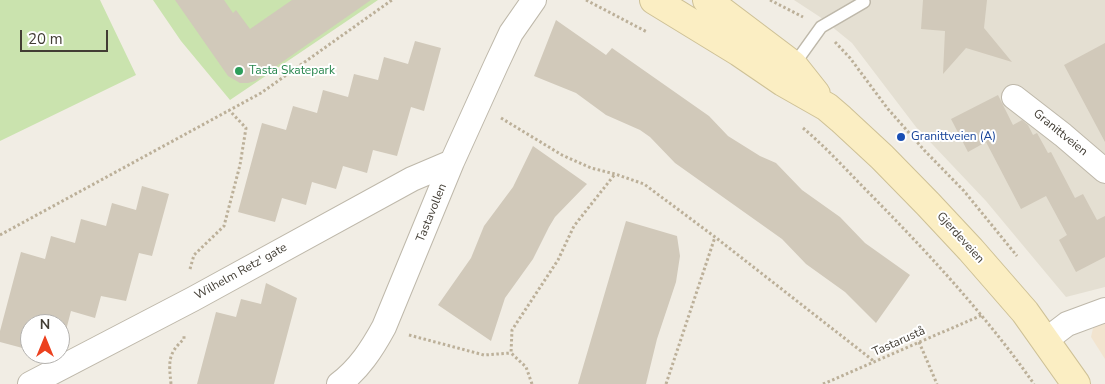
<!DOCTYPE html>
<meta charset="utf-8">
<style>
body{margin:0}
#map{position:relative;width:1105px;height:384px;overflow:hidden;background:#f1ede4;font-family:"Nunito Sans",sans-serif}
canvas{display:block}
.north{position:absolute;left:20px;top:314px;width:50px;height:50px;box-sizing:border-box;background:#fff;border:1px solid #b3b1ae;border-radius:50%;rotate:0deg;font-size:14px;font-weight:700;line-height:20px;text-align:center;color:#423d34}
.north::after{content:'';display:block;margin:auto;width:18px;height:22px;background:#ec411f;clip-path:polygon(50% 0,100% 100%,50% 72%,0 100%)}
.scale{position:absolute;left:20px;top:30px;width:88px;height:22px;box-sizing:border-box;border:2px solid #423d34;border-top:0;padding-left:6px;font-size:15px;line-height:18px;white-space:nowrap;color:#423d34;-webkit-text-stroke:4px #fff;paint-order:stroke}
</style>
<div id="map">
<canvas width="1105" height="384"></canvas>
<div class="north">N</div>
<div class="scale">20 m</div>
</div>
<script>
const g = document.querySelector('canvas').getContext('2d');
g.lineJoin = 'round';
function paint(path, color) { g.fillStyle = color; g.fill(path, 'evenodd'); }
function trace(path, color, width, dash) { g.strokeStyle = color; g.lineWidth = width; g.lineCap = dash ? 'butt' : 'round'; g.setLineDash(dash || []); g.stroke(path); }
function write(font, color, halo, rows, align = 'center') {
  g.font = font + ' "Nunito Sans",sans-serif'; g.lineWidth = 4; g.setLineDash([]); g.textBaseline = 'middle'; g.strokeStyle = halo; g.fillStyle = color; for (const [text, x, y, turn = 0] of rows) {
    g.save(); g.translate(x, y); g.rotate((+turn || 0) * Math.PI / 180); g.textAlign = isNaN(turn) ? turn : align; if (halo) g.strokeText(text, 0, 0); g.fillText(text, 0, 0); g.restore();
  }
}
const residential = new Path2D(`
 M794,0H1105V287L1066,297L986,201L916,127L852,43L820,17Z`);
const commercial = new Path2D(`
 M1105,322V359L1091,337L1094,324Z`);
const green = new Path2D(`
 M0,0H100L136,75L0,141Z
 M153,0H378L230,100L181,41Z`);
const building = new Path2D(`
 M175,0H224L233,13L236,10L250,29L292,0H371L255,81L248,83H240L228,76Z
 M923,0H987L984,28L1012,62L966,48L943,74L945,31L921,29Z
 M556,20L606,55L612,48L709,116L728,136L760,156L776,163L802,190L840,217L865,243L910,275L876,323L845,292L806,264L782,239L675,163L650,137L640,130L606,115L576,93L534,76Z
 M415,41L441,48L424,111L411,107L397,156L373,150L367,173L343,166L336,189L312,182L306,205L282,198L275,222L238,212L262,123L286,130L293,106L317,113L323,90L348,97L354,74L378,80L384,57L408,64Z
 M1105,43V142L1064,65Z
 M998,95L1013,125L1022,120L1028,125L1033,135L1037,133L1048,153L1051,152L1075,198L1083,194L1097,220L1105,216V257L1076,272L1059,240L1067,235L1046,196L1021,209L986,142L968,152L951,119Z
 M533,146L587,184L555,217L549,227L533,259L505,298L491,341L438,305L471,258L484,226L513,187Z
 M142,186L169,194L152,256L139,253L126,301L101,296L95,318L71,311L65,334L60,333V324H30V350L0,342V331L21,252L45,259L51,236L75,243L81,219L106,226L112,203L136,210Z
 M626,221L677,236L680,256L676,282L657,339L646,384H578Z
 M266,283L297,298L274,384H197L216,312L236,317L241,299L261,304Z`);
const path = new Path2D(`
 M586,0L647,32
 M770,0L803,17
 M835,42L850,58L888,109L925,151L964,191L1017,256
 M501,118L562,155L591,168L615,174L644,184L715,237L875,362
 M803,128C828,149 850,174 873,197C931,256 987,317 1034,384
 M0,235L261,93L392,0
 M190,269L194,255L224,226L240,165L246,128L229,110
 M409,335L484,355L511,353
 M919,342L937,384
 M171,384C169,363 167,354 184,339V335
 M532,384L526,367L511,353L512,330L558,260L574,226L615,174
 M666,384L715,237
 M823,384L982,315`);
const lane = new Path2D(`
 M793,66L821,27L864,2`);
const street = new Path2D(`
 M1014,97L1063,135L1105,171
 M1046,340L1067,324L1105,310
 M30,384L193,299L412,179L452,162
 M339,384C359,369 372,349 384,327L452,162L496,65L511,33L534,0`);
const secondary = new Path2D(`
 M654,0L739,52L783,82L827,107L841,119L882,157L928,204L971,250L1025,312L1076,384
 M707,0L793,65L816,94`);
const markers = [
 [239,71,5,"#2e9e5b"],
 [901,137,5,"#1a4fb4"]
];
const leisureNames = [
 ["Tasta Skatepark",249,71]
];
const streetNames = [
 ["Granittveien",1060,133,39],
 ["Tastavollen",432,213,-68],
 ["Gjerdeveien",960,238,48],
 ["Wilhelm Retz' gate",241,272,-29],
 ["Tastarustå",899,342,-24]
];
const transitNames = [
 ["Granittveien (A)",911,137]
];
paint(residential, '#e4dfd2');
paint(commercial, '#f2e4cf');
paint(green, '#cae3ae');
paint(building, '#d1c9ba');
trace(lane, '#beb8aa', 14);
trace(street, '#beb8aa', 26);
trace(secondary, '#cec196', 30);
trace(path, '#bcb099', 3, [2.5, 2.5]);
trace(lane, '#fff', 11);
trace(street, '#fff', 24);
trace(secondary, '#fbeec3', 28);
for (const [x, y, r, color] of markers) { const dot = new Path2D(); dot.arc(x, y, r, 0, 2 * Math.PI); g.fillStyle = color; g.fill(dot); trace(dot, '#fff', 2); }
write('12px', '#27864d', '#fff', leisureNames, 'left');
write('12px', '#423d34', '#fff', streetNames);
write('12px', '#164399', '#fff', transitNames, 'left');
</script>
